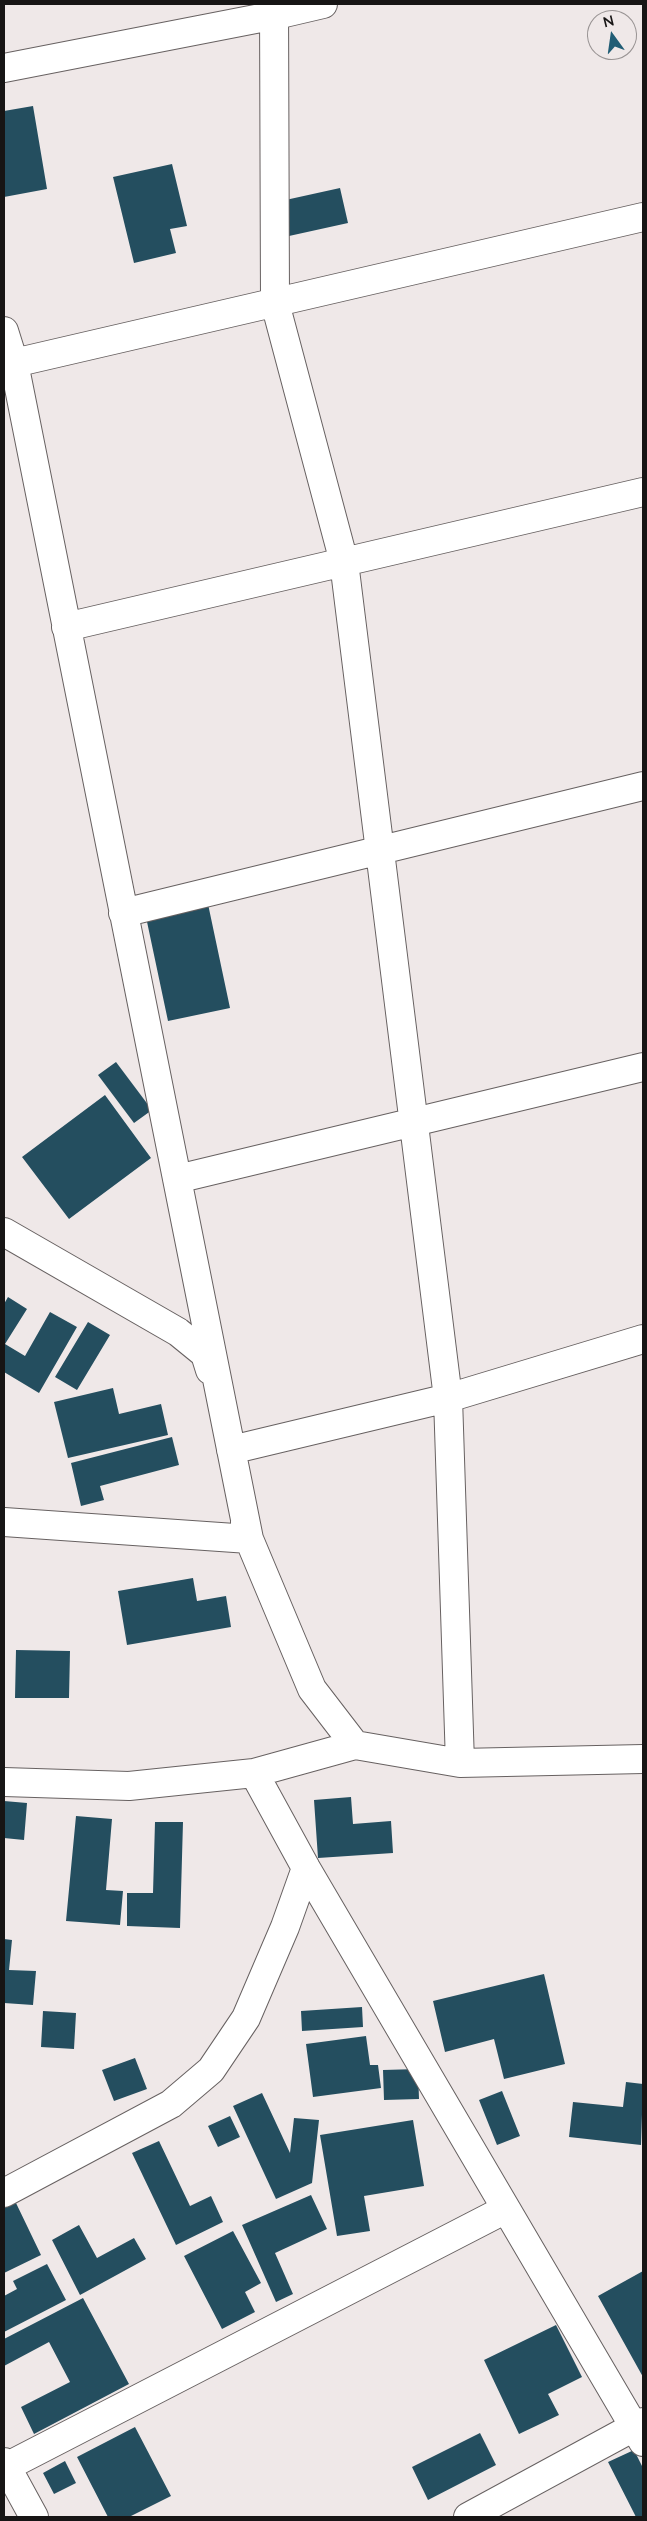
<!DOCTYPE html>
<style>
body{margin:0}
#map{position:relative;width:647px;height:2521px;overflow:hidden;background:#efe8e8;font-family:Lato,sans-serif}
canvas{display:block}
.frame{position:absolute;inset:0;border:5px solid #171515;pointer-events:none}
.north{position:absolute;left:587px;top:10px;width:50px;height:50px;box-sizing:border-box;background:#efe8e8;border:1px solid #999494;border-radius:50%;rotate:346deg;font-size:14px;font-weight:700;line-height:20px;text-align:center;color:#171515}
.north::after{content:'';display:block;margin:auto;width:18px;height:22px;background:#215d75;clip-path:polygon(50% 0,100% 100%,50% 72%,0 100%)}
</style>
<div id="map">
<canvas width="647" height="2521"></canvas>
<div class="frame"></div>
<div class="north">N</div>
</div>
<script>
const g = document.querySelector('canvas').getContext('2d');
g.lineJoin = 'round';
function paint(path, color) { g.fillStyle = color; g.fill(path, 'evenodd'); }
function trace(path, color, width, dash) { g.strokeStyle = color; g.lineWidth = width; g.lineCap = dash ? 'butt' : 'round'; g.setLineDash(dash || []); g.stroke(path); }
const building = new Path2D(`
 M33,106L47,189L4,197V111Z
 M172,164L187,226L170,229L176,253L134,263L113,177Z
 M340,188L348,223L289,236L281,201Z
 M208,904L230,1008L168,1021L146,917Z
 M116,1062L152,1110L134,1123L98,1075Z
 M105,1095L151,1158L69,1219L22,1157Z
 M8,1297L27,1309L5,1344L25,1356L50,1312L77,1327L39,1393L4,1372V1304Z
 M88,1322L110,1335L77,1390L55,1377Z
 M113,1388L119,1414L161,1404L168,1435L68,1458L54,1402Z
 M172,1437L179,1465L100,1486L104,1500L81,1506L71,1463Z
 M193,1578L197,1601L226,1596L231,1627L127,1645L118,1591Z
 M16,1650L70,1651L69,1698H15Z
 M351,1797L353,1824L391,1821L393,1853L318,1858L314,1800Z
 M4,1801L27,1803L24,1840L4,1838Z
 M76,1816L112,1819L106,1890L123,1891L120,1925L66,1921Z
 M155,1822H183L180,1928L127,1926V1893H153Z
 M4,1939L12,1940L9,1970L36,1971L33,2005L4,2003Z
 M544,1974L565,2064L504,2079L494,2039L445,2052L433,2001Z
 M362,2007L363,2027L302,2031L301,2011Z
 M43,2011L76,2013L74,2049L41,2047Z
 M366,2036L370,2065H378L381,2088L313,2097L306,2044Z
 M135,2058L147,2089L114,2101L102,2070Z
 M418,2069L419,2099L384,2100L383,2070Z
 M626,2082L643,2084L641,2145L569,2137L573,2102L623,2107Z
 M502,2091L520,2136L497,2145L479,2100Z
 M262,2093L290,2153L294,2118L319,2120L312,2183L276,2199L233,2106Z
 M230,2116L240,2137L218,2147L208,2126Z
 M413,2120L424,2186L364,2196L370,2231L337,2236L320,2135Z
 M159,2141L190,2206L211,2196L223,2222L176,2245L132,2153Z
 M311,2195L327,2229L275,2253L293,2294L276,2302L242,2225Z
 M16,2203L41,2255L4,2273V2208Z
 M79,2225L97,2258L134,2238L146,2259L80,2295L52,2240Z
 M233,2231L261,2283L245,2292L255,2312L222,2329L184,2256Z
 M47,2264L66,2300L4,2332V2296L17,2289L13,2281Z
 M643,2271V2377L598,2296Z
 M83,2298L129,2384L34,2434L21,2407L70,2382L49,2342L4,2366V2339Z
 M556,2325L582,2377L548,2394L559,2415L519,2434L484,2360Z
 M135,2427L171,2496L129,2517H108L77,2457Z
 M480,2433L496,2465L428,2500L412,2467Z
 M634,2450L643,2468V2517H636L608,2462Z
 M65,2461L76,2483L54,2494L43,2473Z`);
const minor = new Path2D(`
 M274,4L275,303L344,562L448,1398L460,1763
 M4,68L276,15L323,4
 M4,331L14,363L249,1539L4,1522
 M14,363L643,217
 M66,627L643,492
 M123,913L643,786
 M177,1179L643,1067
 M4,1232L178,1332L205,1354L210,1370
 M231,1450L448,1398L643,1339
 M245,1522L249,1539L312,1689L355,1745L460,1763L643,1759
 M254,1773L306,1868L643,2442
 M4,1782L129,1786L254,1773L355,1745
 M4,2193L171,2104L211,2070L246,2018L285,1927L306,1868
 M4,2462L34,2517
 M4,2468L506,2209
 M468,2517L643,2422`);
paint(building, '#244e5f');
trace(minor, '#676161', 30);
trace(minor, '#fff', 28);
</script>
